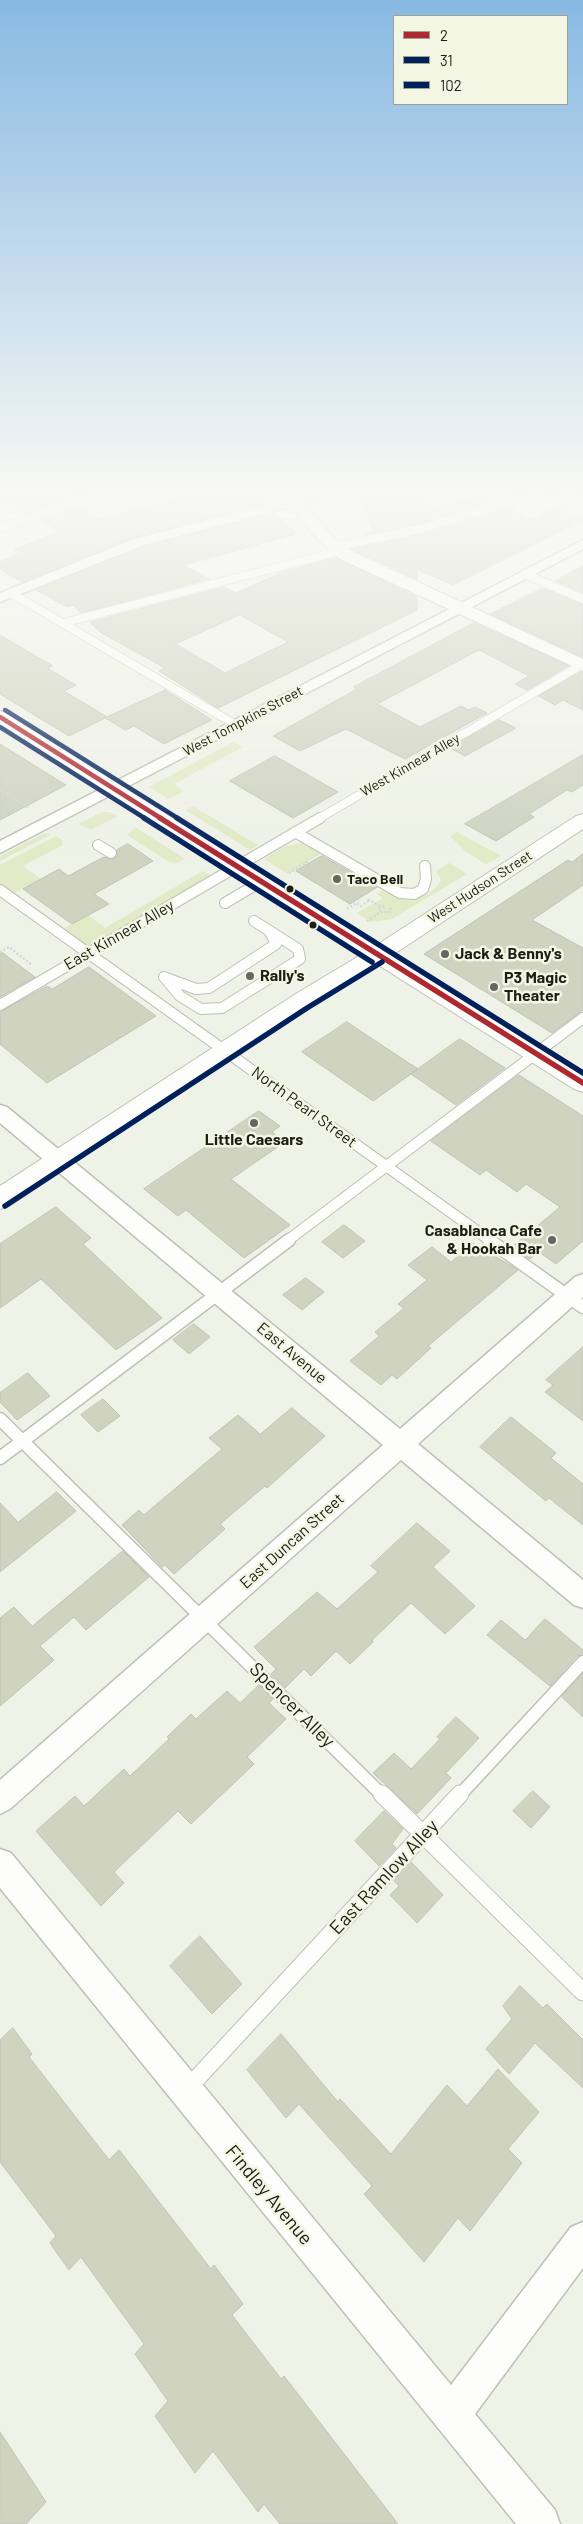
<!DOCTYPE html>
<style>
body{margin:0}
#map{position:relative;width:583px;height:2524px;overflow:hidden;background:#eff2e7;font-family:Barlow,sans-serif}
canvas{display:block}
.legend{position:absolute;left:393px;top:15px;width:175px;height:90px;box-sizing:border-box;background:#f2f6e3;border:1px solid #9da092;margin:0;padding:6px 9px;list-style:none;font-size:15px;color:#1d1e18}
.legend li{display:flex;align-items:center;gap:10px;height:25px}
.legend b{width:25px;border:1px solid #9da092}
</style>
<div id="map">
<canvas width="583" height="2524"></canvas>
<ul class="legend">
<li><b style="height:6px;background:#af272f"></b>2</li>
<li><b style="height:6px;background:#00205b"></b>31</li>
<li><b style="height:6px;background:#00205b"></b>102</li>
</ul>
</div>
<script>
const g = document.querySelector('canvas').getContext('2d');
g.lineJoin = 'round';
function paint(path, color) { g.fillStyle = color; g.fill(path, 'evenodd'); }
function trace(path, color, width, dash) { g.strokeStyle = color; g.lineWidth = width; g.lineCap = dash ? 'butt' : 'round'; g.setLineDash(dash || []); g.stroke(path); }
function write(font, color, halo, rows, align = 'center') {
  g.font = font + ' Barlow,sans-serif'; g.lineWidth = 5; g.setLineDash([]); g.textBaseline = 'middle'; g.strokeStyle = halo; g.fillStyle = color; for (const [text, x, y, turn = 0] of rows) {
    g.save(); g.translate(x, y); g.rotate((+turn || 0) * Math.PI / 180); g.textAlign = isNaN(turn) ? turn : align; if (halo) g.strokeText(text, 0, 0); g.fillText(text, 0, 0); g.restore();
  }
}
const green = new Path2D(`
 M233,742L243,747L174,784L184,791L168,799L149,787Z
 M193,806L258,845L250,850L185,810Z
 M102,812H109L117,816L91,830L78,824Z
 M135,827L185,859L177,863L169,862L127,835Z
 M457,832L501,856L486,864L466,852L450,836Z
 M44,833L52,834L0,861V856Z
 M56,836L62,840L63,845L23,866L41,879L13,894L0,885V865Z
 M303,842L322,853L288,874L264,859L284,847Z
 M449,863L467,874L392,919L371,922L357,913L383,898L377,894L383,890C402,902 428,903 441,880L436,871Z
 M203,871L211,876L91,948L63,929L88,915L105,928Z`);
const building = new Path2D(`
 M0,497H61L64,499L27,513Z
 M188,497H258L264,503L133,537L22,582L0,569V562L20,553L14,550L61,531L40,520L77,506L100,518Z
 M361,497H419L432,507L479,498L486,503L419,524L364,535L373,531Z
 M508,508L532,520L555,508L583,520L453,585L417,569V579L352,549L422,534Z
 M275,513L297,534L183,565L209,579L81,613L73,605L67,607L36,590L145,547Z
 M336,558L417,597V610L218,708L159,671L165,668L100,632L90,622L224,587L236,593L285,571ZM240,615L288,642L225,673L176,644Z
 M583,566V593L556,581Z
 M543,588L583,605V657L491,614Z
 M474,623L568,666L527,690L515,684L529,676L479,650L377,704L420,727L461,706L469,710L475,707L487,713L405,759L346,729L300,751L273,736L357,689L354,687Z
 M0,635L53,666L47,668L76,685L64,691L107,717L165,690L212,720L164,744L134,726L125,730L105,718L69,736L0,694Z
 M581,672L583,673V710L563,700L555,705L539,696Z
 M499,720L516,728L465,756L450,748Z
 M0,744L66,785L0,820Z
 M583,755V785L572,792L567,790L529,814L534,817L496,841L465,824Z
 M275,756L338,792L293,818L230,781Z
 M128,844L153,861L94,894L109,904L72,924L23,889L59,869L68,876L104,857L114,859L117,856V850Z
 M583,854V885L532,920L583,948V1010L552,1033L424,954L568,860L572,862Z
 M322,856L377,887L350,904L296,871Z
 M0,951L35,977L0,997Z
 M89,967L156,1016L47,1083L0,1044V1012L47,986L52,989Z
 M347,1022L371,1038L418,1069L373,1101L302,1052Z
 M460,1039L505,1068L456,1105L411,1074Z
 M519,1075L583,1116V1241L556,1264L539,1252L530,1259L512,1247L560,1207L526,1184L517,1192L486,1170L480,1175L431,1141Z
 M259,1111L280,1126L272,1132L285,1142L231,1179L290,1225L244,1258L186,1210L178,1216L144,1189Z
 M56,1207L91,1238L83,1244L162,1318L116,1350L41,1279L0,1308V1244Z
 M344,1225L365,1241L343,1258L322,1242Z
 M473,1243L518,1270L428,1346L431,1348L397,1379L392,1375L381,1385L350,1361L379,1336L375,1332L404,1308L398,1304L427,1280L408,1265L432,1247L451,1262Z
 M306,1278L324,1292L302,1310L283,1295Z
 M194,1324L210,1337L189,1354L173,1340Z
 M583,1347V1421L545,1392L553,1385L546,1380Z
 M28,1373L50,1396L17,1420L0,1402V1393Z
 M103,1399L120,1416L98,1432L81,1415Z
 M292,1408L325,1436L267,1488L265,1486L220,1524L225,1529L174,1574L165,1565L162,1567L122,1525L139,1510L144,1515L222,1449L209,1438L238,1415L260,1434Z
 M511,1417L556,1453L551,1458L583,1484V1525L549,1498L546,1501L480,1447Z
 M57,1492L76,1511L0,1572V1503L18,1522Z
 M417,1523L450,1551L433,1567L475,1606L445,1634L411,1603L372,1640L373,1642L350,1664L336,1651L311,1676L304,1669L285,1688L271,1674L276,1669L254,1647L317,1592L337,1609L378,1572L371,1566Z
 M123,1551L149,1577L86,1630L74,1617L40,1646L54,1660L0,1706V1618L14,1607L32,1626Z
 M545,1619L583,1650V1654L577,1656L550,1686L487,1635L501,1620L525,1640Z
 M583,1674V1717L562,1697Z
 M259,1685L273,1699L269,1703L286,1719L247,1757L254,1764L191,1824L178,1811L114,1872L124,1883L101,1906L36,1831L75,1796L84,1806L124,1769L130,1776L169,1739L167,1737L191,1714L196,1719L227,1691L240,1703Z
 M456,1717L479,1738L446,1773L451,1778L417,1814L373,1773L394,1753L411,1769L440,1739L437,1737Z
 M533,1791L550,1807L531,1828L513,1811Z
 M384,1811L403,1829L392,1844L396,1848L379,1866L355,1841Z
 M411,1862L443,1895L417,1923L390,1895L399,1886L394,1881Z
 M200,1936L242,1984L212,2014L170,1966Z
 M520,1986L543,2008L547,2004L583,2040V2088L535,2043L509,2074L486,2049L512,2019L503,2006Z
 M13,2028L32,2054L29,2057L109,2160L119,2150L211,2269L214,2265L243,2304L232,2315L281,2379L284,2376L398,2524H280L264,2504L258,2512L213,2451L195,2473L155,2416L168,2401L135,2354L144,2344L81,2257L69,2270L50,2243L56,2236L0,2162V2040Z
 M281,2034L338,2102L340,2099L391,2154L447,2085L467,2106L498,2069L539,2112L508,2149L522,2163L470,2231L458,2218L424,2262L364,2194L372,2186L299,2104L286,2118L247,2070Z
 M0,2432L46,2502L26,2524H0Z`);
const pathFar1 = new Path2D(`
 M0,789L30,809`);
const path = new Path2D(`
 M289,873L309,861
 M368,899L381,907
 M347,909L357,903L361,906L370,900
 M381,912L379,908L385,906
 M367,921L381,912H390L391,907
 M0,952L9,947L32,965`);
const serviceFar3 = new Path2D(`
 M548,497L583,512
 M0,529L84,497
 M334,547L420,529L524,497
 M525,574L583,599
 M11,593L236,725
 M63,623L340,551
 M318,819L583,664`);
const serviceFar2 = new Path2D(`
 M295,832L400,893L414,894L423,889L426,879L425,866
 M98,845L111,853
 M0,890L491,1241
 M225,903L262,881
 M164,977L180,996L201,1009L222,1008L300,959L298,949L254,921
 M166,978L196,989L209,988L276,944L270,932
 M0,1005L320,818
 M287,1241L583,1018`);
const serviceFar1 = new Path2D(`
 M489,1240L583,1307
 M0,1419L383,1796
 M0,1458L289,1240
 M459,1796L583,1662`);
const service = new Path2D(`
 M382,1794L583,1992
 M188,2088L460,1794`);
const minor = new Path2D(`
 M297,497H319L318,500L144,545L0,602V593L134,539Z
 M583,540V549L0,853V841Z
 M0,1105L7,1107L400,1429L575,1277L583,1274V1297L418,1444L583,1580V1608L574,1605L401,1460L10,1809L0,1814V1780L383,1445L0,1123Z
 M0,1849L11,1853L451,2385L571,2227L583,2222V2268L475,2414L555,2510L560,2524H516L0,1888Z`);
const tertiary = new Path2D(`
 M282,497H299L331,535L352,551L583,659V671L340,559L319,541Z
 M583,814V829L385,960L377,962L369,960L366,955L369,950L576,816Z`);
const secondary = new Path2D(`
 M377,948L385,950L388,955L385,960L310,1007L9,1206L0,1209V1186L294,995L369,950Z`);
const primary = new Path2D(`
 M0,711L7,713L583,1071V1092L574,1089L0,725Z`);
const bus1Far1 = new Path2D(`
 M0,717L162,819`);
const bus1 = new Path2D(`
 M160,818L583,1083`);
const bus2Far1 = new Path2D(`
 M0,727L146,819`);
const bus2 = new Path2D(`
 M144,818L372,962
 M5,1206L307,1008L382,962`);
const bus3Far1 = new Path2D(`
 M5,710L179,819`);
const bus3 = new Path2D(`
 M177,818L583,1073`);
const markers = [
 [337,879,5,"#666860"],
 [290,889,4.5,"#1d1e18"],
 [313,925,4.5,"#1d1e18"],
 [445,954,5,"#666860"],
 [250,976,5,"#666860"],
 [494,987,5,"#666860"],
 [254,1123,5,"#666860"],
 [552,1240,5,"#666860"]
];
const farStreetnames = [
 ["West Tompkins Street",243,721,-28],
 ["West Kinnear Alley",410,765,-30],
 ["West Hudson Street",480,887,-33]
];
const farPoinames = [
 ["Taco Bell",347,879]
];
const streetNames = [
 ["East Kinnear Alley",119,935,-30],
 ["North Pearl Street",304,1107,36],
 ["East Avenue",292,1353,40],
 ["East Duncan Street",292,1541,-42]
];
const poiNames = [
 ["Jack & Benny's",455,954],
 ["Rally's",260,976],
 ["P3 Magic",504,978],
 ["Theater",504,996],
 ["Little Caesars",254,1140,"center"],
 ["Casablanca Cafe",542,1231,"right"],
 ["& Hookah Bar",542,1249,"right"]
];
const nearStreetnames = [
 ["Spencer Alley",292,1705,45],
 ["East Ramlow Alley",384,1877,-47],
 ["Findley Avenue",269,2195,50]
];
paint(green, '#e3eac7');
paint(building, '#cfd3c0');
trace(building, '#c0c2ba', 1);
trace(serviceFar3, '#bfc1b9', 9);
trace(serviceFar2, '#bfc1b9', 12);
trace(serviceFar1, '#bfc1b9', 15);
trace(service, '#bfc1b9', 19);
trace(minor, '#bfc1b9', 3);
trace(tertiary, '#bfc1b9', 2);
trace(secondary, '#bfc1b9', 2);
trace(primary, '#bfc1b9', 2);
trace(pathFar1, '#d7d8d5', 2, [2, 2]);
trace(path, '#d7d8d5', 2.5, [2, 2]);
trace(serviceFar3, '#fdfdfb', 8);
trace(serviceFar2, '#fdfdfb', 10);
trace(serviceFar1, '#fdfdfb', 12);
trace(service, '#fdfdfb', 17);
paint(minor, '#fdfdfb');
paint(tertiary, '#fdfdfb');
paint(secondary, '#fdfdfb');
paint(primary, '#fdfdfb');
trace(bus1Far1, '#af272f', 4.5);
trace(bus1, '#af272f', 5.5);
trace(bus2Far1, '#00205b', 4.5);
trace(bus2, '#00205b', 5.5);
trace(bus3Far1, '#00205b', 4.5);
trace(bus3, '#00205b', 5.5);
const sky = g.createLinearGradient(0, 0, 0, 851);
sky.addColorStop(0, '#88b9e3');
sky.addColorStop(0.58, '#f8f9f4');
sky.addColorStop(1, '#f8f9f400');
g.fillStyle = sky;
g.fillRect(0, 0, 583, 851);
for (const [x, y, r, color] of markers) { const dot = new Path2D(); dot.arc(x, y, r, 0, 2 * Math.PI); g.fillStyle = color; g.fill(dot); trace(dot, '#f2f6e3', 2); }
write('14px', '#1d1e18', '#f2f6e3', farStreetnames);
write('bold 14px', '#1d1e18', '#f2f6e3', farPoinames, 'left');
write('16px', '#1d1e18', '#f2f6e3', streetNames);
write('bold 16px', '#1d1e18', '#f2f6e3', poiNames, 'left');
write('19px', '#1d1e18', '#f2f6e3', nearStreetnames);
</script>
